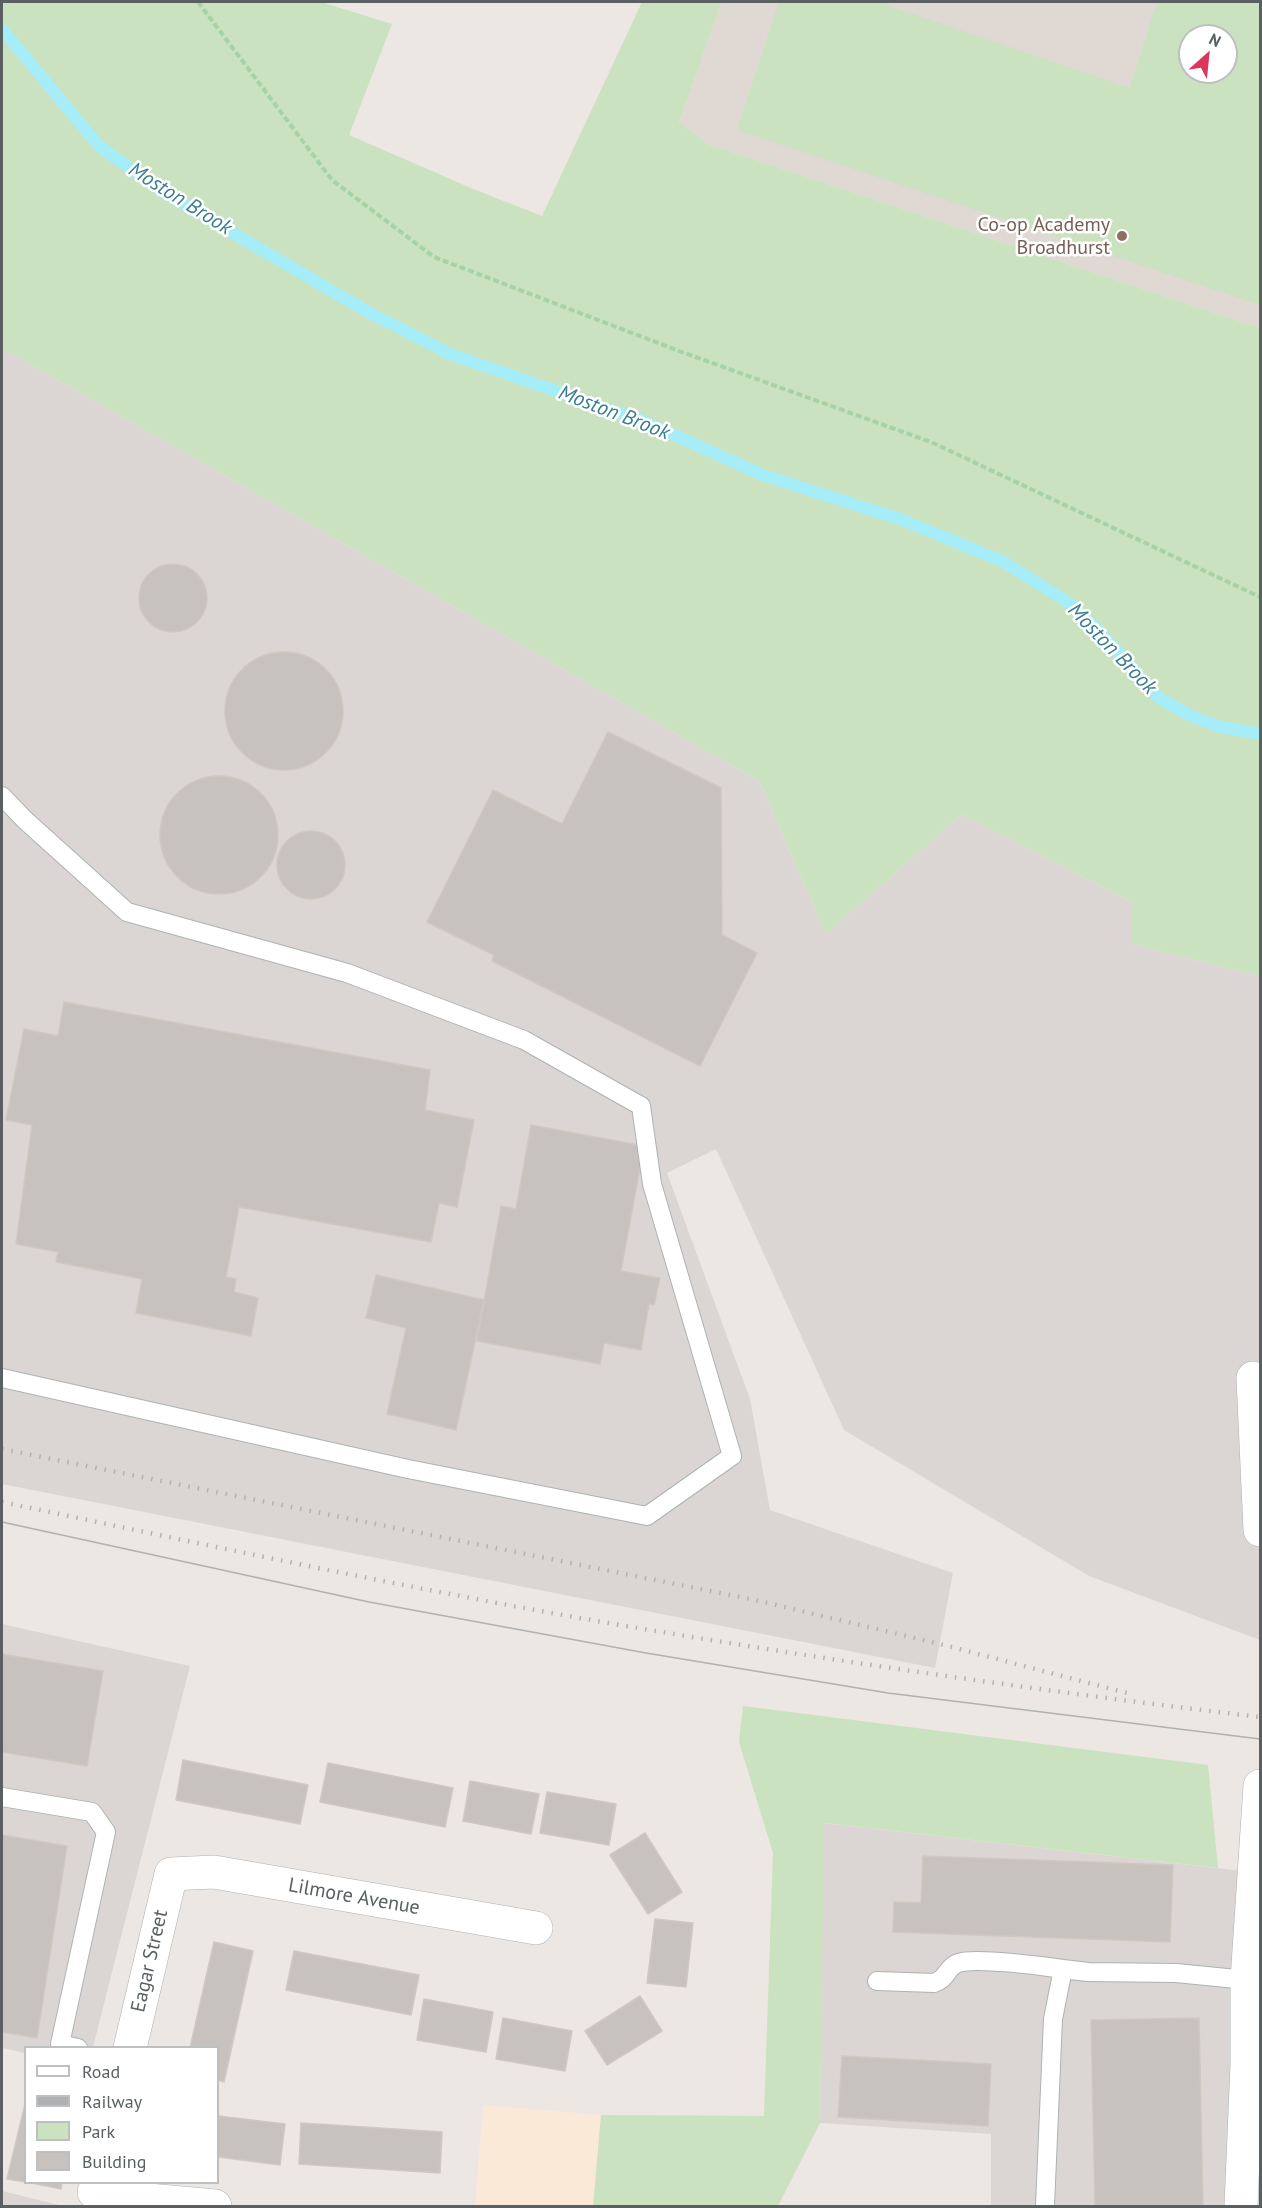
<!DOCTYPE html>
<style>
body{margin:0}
#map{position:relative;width:1262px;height:2208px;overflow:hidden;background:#ece7e2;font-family:"PT Sans",sans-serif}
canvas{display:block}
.frame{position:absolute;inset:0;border:3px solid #5a6062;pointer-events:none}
.legend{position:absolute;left:24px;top:2046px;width:195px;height:138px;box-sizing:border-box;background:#fff;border:2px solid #bdbfc0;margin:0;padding:8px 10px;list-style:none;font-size:18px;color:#5a6062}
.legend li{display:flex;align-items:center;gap:12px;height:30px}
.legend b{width:30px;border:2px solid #bdbfc0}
.north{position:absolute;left:1178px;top:24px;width:60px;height:60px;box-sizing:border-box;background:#fff;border:2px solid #bdbfc0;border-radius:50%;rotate:27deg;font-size:16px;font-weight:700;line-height:24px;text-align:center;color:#5a6062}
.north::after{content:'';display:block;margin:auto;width:21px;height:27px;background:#dd365a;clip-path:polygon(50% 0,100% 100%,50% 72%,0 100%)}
</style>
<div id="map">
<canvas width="1262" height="2208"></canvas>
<div class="frame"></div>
<ul class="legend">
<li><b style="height:8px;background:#fff"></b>Road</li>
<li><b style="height:8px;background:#b0b1b2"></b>Railway</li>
<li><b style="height:16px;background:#cae2bf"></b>Park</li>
<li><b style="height:16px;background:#c8c2bf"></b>Building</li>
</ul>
<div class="north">N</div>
</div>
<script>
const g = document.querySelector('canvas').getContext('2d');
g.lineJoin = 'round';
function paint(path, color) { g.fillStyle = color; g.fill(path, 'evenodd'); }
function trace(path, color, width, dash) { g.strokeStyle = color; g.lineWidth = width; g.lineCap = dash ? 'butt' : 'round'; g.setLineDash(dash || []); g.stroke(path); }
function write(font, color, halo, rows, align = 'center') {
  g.font = font + ' "PT Sans",sans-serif'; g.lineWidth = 5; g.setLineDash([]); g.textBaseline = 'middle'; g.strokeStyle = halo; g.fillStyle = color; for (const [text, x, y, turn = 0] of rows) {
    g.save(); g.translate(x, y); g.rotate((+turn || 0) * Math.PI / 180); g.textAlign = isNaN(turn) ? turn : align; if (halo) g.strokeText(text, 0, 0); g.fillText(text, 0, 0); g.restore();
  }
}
const commercial = new Path2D(`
 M483,2105L601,2115L594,2206H475Z`);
const industrial = new Path2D(`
 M2,348L759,781L826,934L962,814L1131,902V944L1260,976V1640L1089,1576L844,1430L716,1149L667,1173L750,1399L770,1510L953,1573L935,1668L2,1484Z
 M2,1624L190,1666L93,2047L26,2048L25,2053L2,2048Z
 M823,1823L1260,1873V2206H991V2134L820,2123Z
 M2,2191L63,2206H2Z`);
const education = new Path2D(`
 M722,2H1260V328L708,144L679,122ZM1190,36H1226V72H1190Z`);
const green = new Path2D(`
 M2,2H321L392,24L349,135L471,188L542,216L642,2H722L679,122L708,144L1260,328V976L1131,944V902L962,814L826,934L759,781L2,348Z
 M779,2H878L1130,88L1157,2H1260V305L737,130ZM1190,36H1226V72H1190Z
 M743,1706L1208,1765L1218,1868L824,1823L820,2123L778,2206H593L601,2115L764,2116L773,1853L739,1742Z`);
const stream = new Path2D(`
 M2,29L99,146L168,195L368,312L450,354L645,422L763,475L900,519L1002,561L1069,603L1101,633L1159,698L1187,714L1217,726L1260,734`);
const building = new Path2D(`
 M139 598a34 34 0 1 1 68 0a34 34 0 1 1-68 0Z
 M225 711a59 59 0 1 1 118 0a59 59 0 1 1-118 0Z
 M608,732L721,788L722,935L757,953L700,1066L492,961L494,955L427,922L493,790L562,824Z
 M160 835a59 59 0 1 1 118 0a59 59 0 1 1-118 0Z
 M277 865a34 34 0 1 1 68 0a34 34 0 1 1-68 0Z
 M64,1002L430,1070L425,1110L474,1120L457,1207L439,1203L431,1242L239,1207L226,1277L236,1279L234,1292L258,1298L251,1336L136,1313L142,1279L56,1262L58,1252L16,1244L32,1125L6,1120L24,1029L58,1036Z
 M531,1125L644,1146L621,1271L660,1278L654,1305L649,1304L641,1350L604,1343L600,1364L477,1341L501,1206L516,1209Z
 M376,1275L484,1300L456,1430L387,1414L406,1328L366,1318Z
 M2,1654L103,1671L87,1766L2,1752Z
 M183,1760L308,1785L300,1824L176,1800Z
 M328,1763L453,1788L445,1827L320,1802Z
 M470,1781L539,1794L531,1834L463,1821Z
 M547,1792L616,1804L609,1845L540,1833Z
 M645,1833L682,1892L648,1914L610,1855Z
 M2,1835L67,1846L37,2038L2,2032Z
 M923,1856L1173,1865L1170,1942L893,1932L894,1902L921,1903Z
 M655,1919L693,1923L686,1987L647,1983Z
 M214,1942L253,1951L224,2082L218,2080V2048H190Z
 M294,1951L419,1975L411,2015L286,1990Z
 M640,1996L662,2031L607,2065L585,2031Z
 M424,1999L493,2012L486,2052L417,2040Z
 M503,2018L572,2031L565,2071L496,2059Z
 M1199,2018L1203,2206H1095L1091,2020Z
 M842,2056L991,2064L988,2126L838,2117Z
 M26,2100V2182L7,2179Z
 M218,2116L285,2124L280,2165L218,2157Z
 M301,2123L442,2132L440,2173L299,2164Z
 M27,2182H62L61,2189Z`);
const path = new Path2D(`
 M198,2L332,180L434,257L679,351L931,442L1260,597`);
const service = new Path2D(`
 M2,796L25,820L127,912L347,973L524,1040L641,1106L652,1184L732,1456L647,1516L408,1469L2,1378
 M2,1797L92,1812L106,1832L60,2044L78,2048
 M877,1981L934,1983C948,1979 946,1967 958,1963C975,1957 1043,1966 1063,1969
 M1045,2206L1053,2019L1063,1969L1088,1972L1176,1973L1247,1980`);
const minor = new Path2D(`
 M1253,1378L1260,1530
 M130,2048L171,1874L214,1872L536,1928
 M94,2192L114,2197L215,2206
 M1241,2206L1247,2065V1980L1260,1786`);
const tram = new Path2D(`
 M2,1522L369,1602L646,1653L888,1693L1260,1739`);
const rail = new Path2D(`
 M2,1449L755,1600L940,1644L1127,1693
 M2,1502C217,1547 433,1594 650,1630C853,1664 1057,1693 1260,1717`);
const markers = [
 [1122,236,6,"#8d6e63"]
];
const educationNames = [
 ["Co-op Academy",1110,225],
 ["Broadhurst",1110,248]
];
const streetNames = [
 ["Lilmore Avenue",354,1897,10],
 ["Eagar Street",150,1961,-77]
];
const waterNames = [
 ["Moston Brook",180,199,32],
 ["Moston Brook",614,413,21],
 ["Moston Brook",1112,649,46]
];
paint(commercial, '#fbe9d8');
paint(industrial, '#dbd6d4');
paint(education, '#dfd8d3');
paint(green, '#cae2bf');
trace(stream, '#a5edf9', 12);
paint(building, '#c8c2bf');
trace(building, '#d0c7c1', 1.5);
trace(service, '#adb2b4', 20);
trace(minor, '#adb2b4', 34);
trace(path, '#a5d3a3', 4, [6, 3]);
trace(service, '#fff', 18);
trace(minor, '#fff', 33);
trace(tram, '#b0b1b2', 1.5);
trace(rail, '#b0b1b2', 4.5, [1.5, 8]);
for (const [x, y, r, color] of markers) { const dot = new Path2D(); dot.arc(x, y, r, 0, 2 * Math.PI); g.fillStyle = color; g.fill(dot); trace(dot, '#fff', 2); }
write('20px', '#785e54', '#fff', educationNames, 'right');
write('20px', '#5a6062', '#fff', streetNames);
write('italic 21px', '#3b7e90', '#fff', waterNames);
</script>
